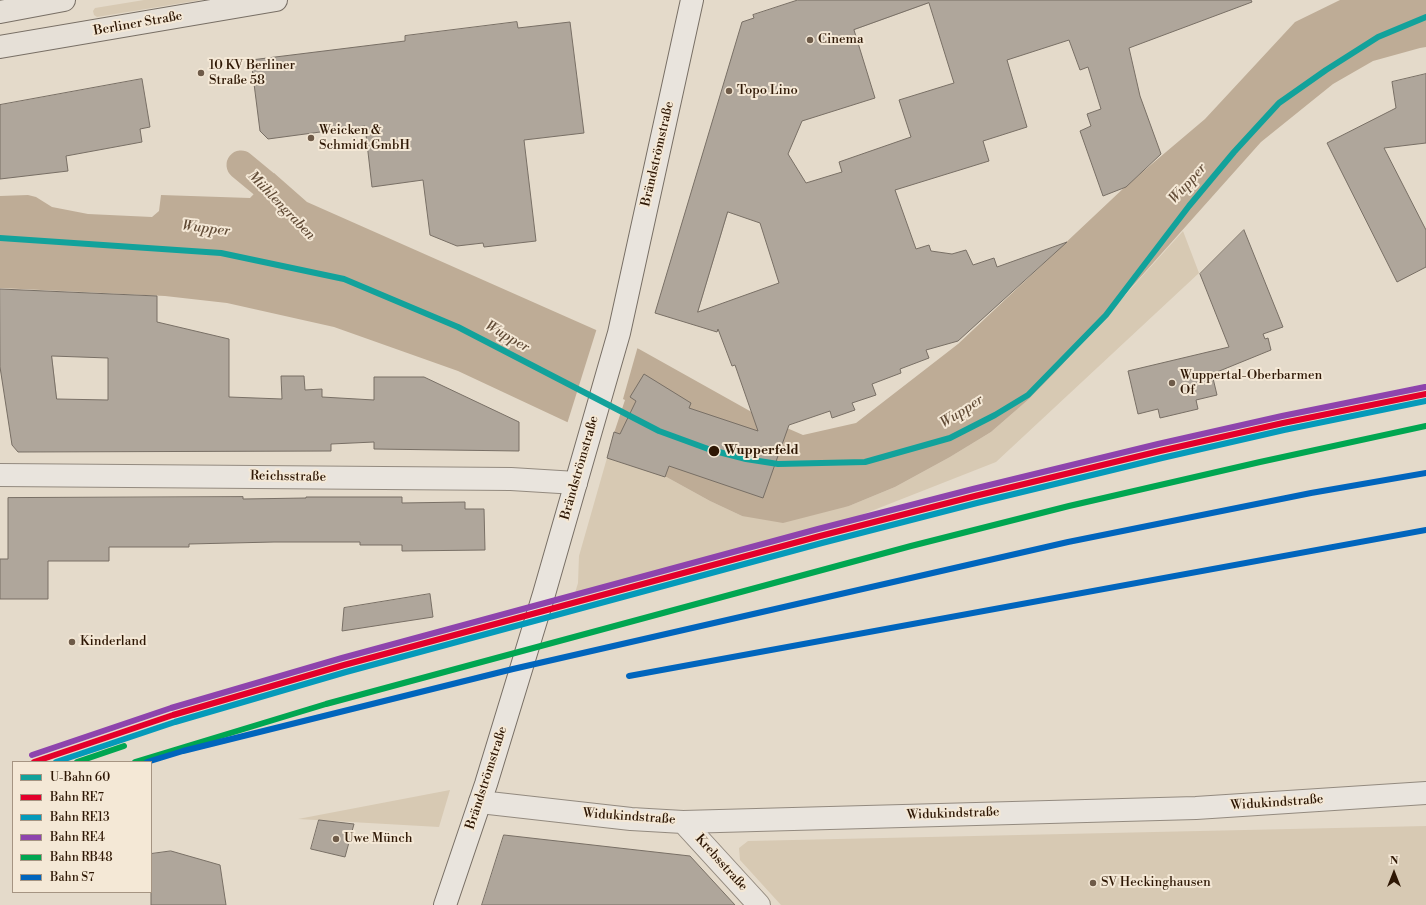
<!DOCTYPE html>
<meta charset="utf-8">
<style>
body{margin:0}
#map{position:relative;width:1426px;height:905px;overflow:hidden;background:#e4daca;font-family:"Libre Bodoni",serif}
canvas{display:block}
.legend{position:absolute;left:12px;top:761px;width:140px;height:132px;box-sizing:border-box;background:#f4e8d6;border:1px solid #a59482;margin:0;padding:5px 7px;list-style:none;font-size:12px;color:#2e1704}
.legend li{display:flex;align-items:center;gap:8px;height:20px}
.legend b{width:20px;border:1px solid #a59482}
.north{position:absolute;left:1374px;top:853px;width:40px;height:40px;-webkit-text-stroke:3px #f4e8d6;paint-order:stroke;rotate:0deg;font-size:11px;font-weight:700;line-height:16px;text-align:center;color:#2e1704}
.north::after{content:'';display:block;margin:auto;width:14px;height:18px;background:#2e1704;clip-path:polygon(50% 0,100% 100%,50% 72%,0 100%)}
</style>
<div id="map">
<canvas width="1426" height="905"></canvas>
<ul class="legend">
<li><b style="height:5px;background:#12a29b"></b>U-Bahn 60</li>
<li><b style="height:5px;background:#e4002b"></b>Bahn RE7</li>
<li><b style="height:5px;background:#059aba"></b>Bahn RE13</li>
<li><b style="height:5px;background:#8e44ad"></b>Bahn RE4</li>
<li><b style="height:5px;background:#00a651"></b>Bahn RB48</li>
<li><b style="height:5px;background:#0065bd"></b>Bahn S7</li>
</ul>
<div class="north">N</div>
</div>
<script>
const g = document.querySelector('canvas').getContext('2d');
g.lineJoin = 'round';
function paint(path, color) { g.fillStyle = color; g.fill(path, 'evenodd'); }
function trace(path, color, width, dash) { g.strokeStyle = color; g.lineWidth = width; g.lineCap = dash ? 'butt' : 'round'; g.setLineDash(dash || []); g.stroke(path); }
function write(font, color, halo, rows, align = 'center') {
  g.font = font + ' "Libre Bodoni",serif'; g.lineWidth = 4; g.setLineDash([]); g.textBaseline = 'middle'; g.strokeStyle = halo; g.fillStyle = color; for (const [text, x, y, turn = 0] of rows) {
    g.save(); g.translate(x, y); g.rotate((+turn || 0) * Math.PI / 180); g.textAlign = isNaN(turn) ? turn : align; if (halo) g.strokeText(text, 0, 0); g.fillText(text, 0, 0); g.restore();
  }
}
const green = new Path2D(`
 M144,0H201L97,17L94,15L93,11L95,8Z
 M1183,231L1199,273L996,462L851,519L781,542L575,593L578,583L579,556L613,437L661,474L710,501L742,516L849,506L895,487L950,457L991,432L1029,399L1062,365Z
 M450,790L439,827L298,819Z
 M1426,826V905H781L740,860L739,848L748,841Z`);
const water = new Path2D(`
 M1340,0H1426V47L1420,48L1373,61L1333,84L1261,142L1062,365L1029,399L991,432L950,457L895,487L849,506L783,523L742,516L710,501L661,474L613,437L567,422L458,371L334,327L227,303L165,296L0,288V196L28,195L36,197L52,207L88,214L152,217L159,211L161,195L250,198L274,173L307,202L639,349L757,415L803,435L856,423L958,344L1127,185L1205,119L1295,22Z`);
const pier = new Path2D(`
 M597,328L638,346L623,399L625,400L612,439L567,424Z`);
const canal = new Path2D(`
 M241,165L264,184L291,214`);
const building = new Path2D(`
 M798,0H1251L1252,2L1129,48L1140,96L1161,154L1126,187L1103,196L1080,131L1091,126L1087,114L1101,109L1088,67L1080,70L1069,40L1007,60L1027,127L983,141L989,161L895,190L916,249L929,245L931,251L952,254L966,250L973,265L994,258L997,267L1067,242L958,341L926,350L929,358L900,369L901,373L872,384L876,395L852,403L855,410L832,418L830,411L789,425L763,498L669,466L665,477L607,458L614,432L620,434L636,401L630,397L644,374L691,403L689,408L758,431L735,365L732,366L718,329L717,332L655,313L742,22L754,18L753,15ZM929,3L954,83L899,100L911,137L839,162L842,172L806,183L788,154L802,121L875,98L854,30ZM728,212L760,223L779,283L698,312Z
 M517,22L518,28L570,22L584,133L524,140L536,241L484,247L483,243L457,246L430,235L423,180L372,187L365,126L268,139L260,131L251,60L405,41V36Z
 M1426,74V143L1384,148L1426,230V267L1397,282L1327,143L1396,108L1392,82Z
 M142,79L150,127L140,129L142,142L66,156L68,171L0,179V105Z
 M1244,230L1283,327L1263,334L1265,339L1268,338L1271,350L1212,374L1217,395L1196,400L1198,409L1160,418L1158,409L1138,414L1128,371L1229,347L1200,274Z
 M0,289L157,296V322L229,339V397L282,399L281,376H304L305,390L322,389V397L374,400V377H424L519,422V451L374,449V442L331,444V451L18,452L12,445L0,367ZM52,356L108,358V400L57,399Z
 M243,497V499L306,498V497H402V503L465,502V509H484L485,550L402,551V545H360V542H274L189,544V547H109V561H48V599H0V559H8V498Z
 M430,594L433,617L342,631L344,608Z
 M319,820L354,824L345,857L311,849Z
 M504,835L690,856L735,905H482Z
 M171,851L220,865L226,905H151V854Z`);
const minor = new Path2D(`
 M0,475L511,479L576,483
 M480,802L631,819L683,822L1196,808L1426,793
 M683,822L759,905`);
const secondary = new Path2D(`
 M445,905L486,784L544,594L619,333L692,0`);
const primary = new Path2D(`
 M0,12L64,0
 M0,47L276,0`);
const rail1 = new Path2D(`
 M34,762L173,715L344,665L820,536L975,496L1160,451L1283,423L1426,394`);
const rail2 = new Path2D(`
 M56,762L175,722L346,672L822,543L977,503L1162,458L1284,430L1426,401`);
const rail3 = new Path2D(`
 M32,755L171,708L342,658L818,529L973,489L1158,444L1282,416L1425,387`);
const rail4 = new Path2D(`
 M77,762L124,746
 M135,762L326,704L911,546L1069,506L1260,462L1426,426`);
const rail5 = new Path2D(`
 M629,676L1426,530
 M147,762L183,751L513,669L1068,542L1311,493L1426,473`);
const metro1 = new Path2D(`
 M0,238L221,253L344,279L458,327L659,431L711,450L746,459L778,464L865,462L950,438L995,415L1028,395L1106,315L1189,206L1234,152L1279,103L1326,70L1378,37L1426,17`);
const markers = [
 [810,40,4,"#6e5b49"],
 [201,73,4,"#6e5b49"],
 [729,91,4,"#6e5b49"],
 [311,138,4,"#6e5b49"],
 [1172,383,4,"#6e5b49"],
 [714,451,6,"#2e1704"],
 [72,642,4,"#6e5b49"],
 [336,839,4,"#6e5b49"],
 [1093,883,4,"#6e5b49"]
];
const streetNames = [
 ["Berliner Straße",138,24,-10],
 ["Brändströmstraße",658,154,-77],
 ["Brändströmstraße",580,468,-74],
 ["Reichsstraße",288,477,1],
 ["Brändströmstraße",487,778,-72],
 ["Widukindstraße",1277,803,-4],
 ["Widukindstraße",953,814,-2],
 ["Widukindstraße",629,817,4],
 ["Krebsstraße",721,863,48]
];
const poiNames = [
 ["Cinema",818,40],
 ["10 KV Berliner",209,66],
 ["Straße 58",209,81],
 ["Topo Lino",737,91],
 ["Weicken &",319,131],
 ["Schmidt GmbH",319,146],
 ["Wuppertal-Oberbarmen",1180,376],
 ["Of",1180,391],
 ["Kinderland",80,642],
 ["Uwe Münch",344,839],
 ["SV Heckinghausen",1101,883]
];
const stopNames = [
 ["Wupperfeld",724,451]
];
const waterNames = [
 ["Wupper",1188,184,-48],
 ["Mühlengraben",281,206,46],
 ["Wupper",206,229,7],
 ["Wupper",507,337,30],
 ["Wupper",962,412,-33]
];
paint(green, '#d7c9b3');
paint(water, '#beac96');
paint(pier, '#e4daca');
trace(canal, '#beac96', 29);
paint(building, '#afa69b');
trace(building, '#786f65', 1);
trace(minor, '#938a7f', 24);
trace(secondary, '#786f65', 24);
trace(primary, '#786f65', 24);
trace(minor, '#e9e4dd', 22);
trace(secondary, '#e9e4dd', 22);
trace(primary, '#e6e0d7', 22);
trace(rail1, '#e4002b', 6);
trace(rail2, '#059aba', 6);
trace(rail3, '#8e44ad', 6);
trace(rail4, '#00a651', 6);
trace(rail5, '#0065bd', 6);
trace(metro1, '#12a29b', 6);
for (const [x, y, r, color] of markers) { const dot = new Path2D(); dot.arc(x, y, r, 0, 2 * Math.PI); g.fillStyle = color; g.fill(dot); trace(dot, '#f4e8d6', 1.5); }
write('13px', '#2e1704', '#f4e8d6', streetNames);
write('13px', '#2e1704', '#f4e8d6', poiNames, 'left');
write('bold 13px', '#2e1704', '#f4e8d6', stopNames, 'left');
write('italic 14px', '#614b36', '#f4e8d6', waterNames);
</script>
